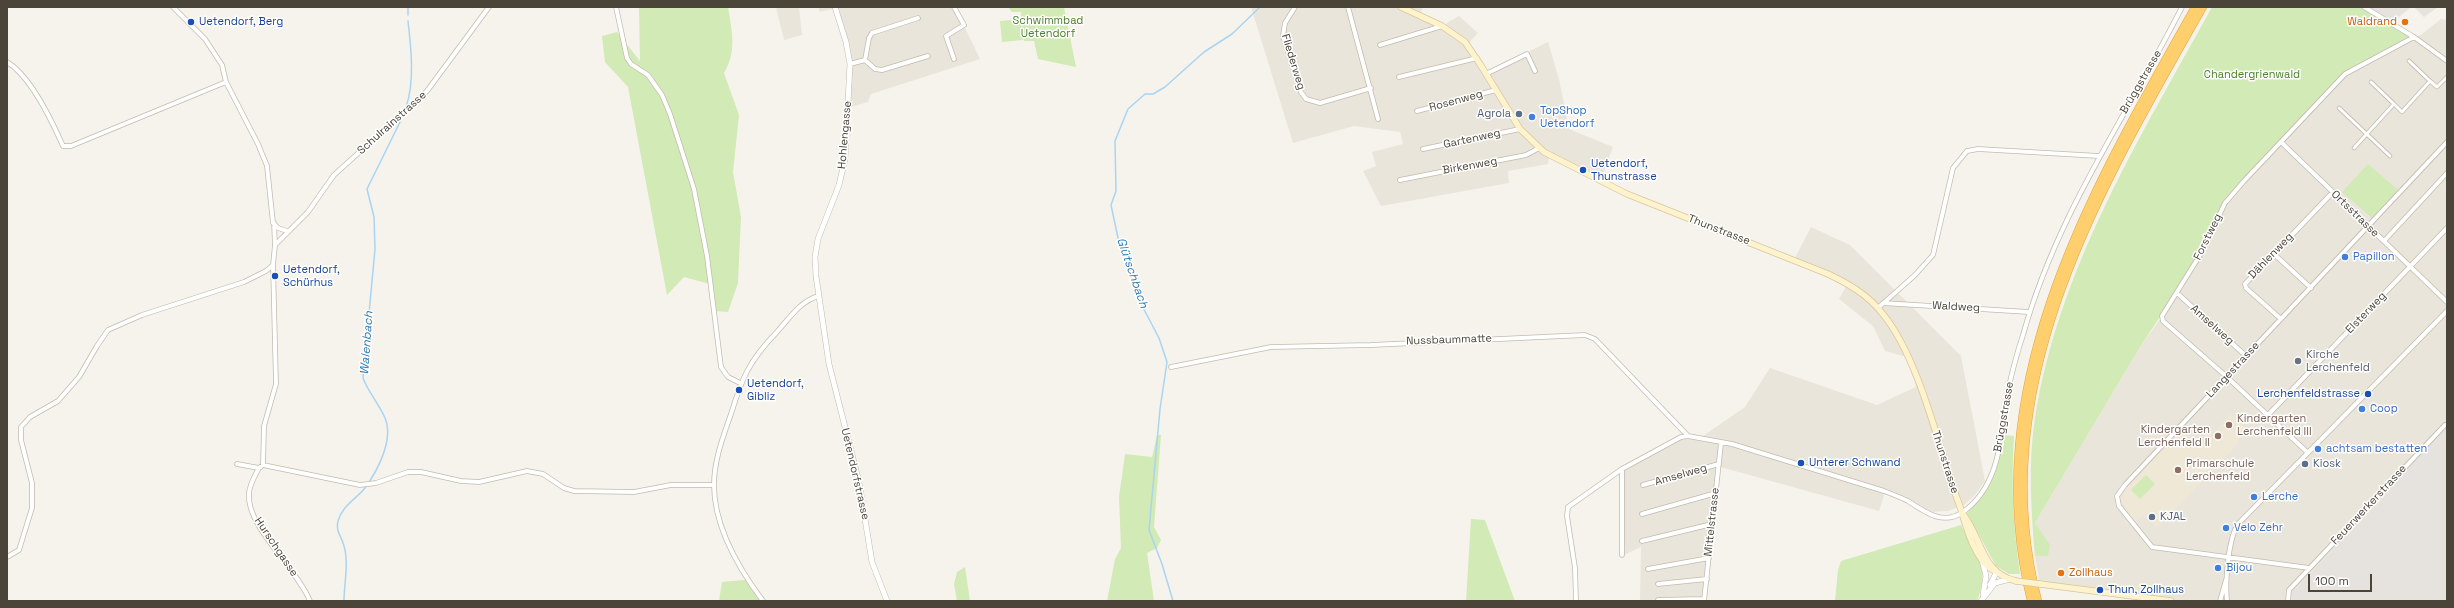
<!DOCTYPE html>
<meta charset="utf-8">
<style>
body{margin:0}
#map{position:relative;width:2454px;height:608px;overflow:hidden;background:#f6f3ec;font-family:"Space Grotesk",sans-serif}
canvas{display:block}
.frame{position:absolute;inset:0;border:8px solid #4b4439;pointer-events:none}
.scale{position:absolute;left:2308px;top:574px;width:64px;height:18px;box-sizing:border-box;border:2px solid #4b4439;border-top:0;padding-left:5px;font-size:12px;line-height:14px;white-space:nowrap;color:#4b4439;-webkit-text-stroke:3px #fff;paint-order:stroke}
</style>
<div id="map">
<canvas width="2454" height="608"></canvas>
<div class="frame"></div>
<div class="scale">100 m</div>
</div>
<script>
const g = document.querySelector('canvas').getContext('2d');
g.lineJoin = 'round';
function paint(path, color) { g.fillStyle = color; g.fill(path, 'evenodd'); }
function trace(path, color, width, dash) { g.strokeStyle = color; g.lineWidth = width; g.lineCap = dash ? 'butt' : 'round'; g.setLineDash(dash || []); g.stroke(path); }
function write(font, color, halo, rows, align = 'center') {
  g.font = font + ' "Space Grotesk",sans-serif'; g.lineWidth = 3; g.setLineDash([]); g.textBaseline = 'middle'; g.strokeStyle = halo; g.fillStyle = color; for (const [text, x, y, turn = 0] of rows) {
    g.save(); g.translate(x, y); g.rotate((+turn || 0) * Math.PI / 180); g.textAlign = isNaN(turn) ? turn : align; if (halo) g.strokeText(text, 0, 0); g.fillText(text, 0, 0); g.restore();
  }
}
const residential = new Path2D(`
 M776,7H799L802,35L784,40Z
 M818,7H955L980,59L871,94L868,102L848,108L850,63L836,8L820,12Z
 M1251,7H1423L1420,15L1442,26L1459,16L1478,33L1467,45L1486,72L1548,42L1559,79L1569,129L1613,147L1600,182L1549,155L1548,164L1508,171L1509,183L1381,206L1363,171L1376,166L1372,152L1403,144L1400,132L1354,126L1293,143Z
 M2441,19L2447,20V418L2442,423L2446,426L2388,487L2389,492L2291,593L2292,601H2171L2040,584L2035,556H2048L2035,523L2137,352L2162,316L2225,203L2341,77L2422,34Z
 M1811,227L1850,245L1961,356L1985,481L1975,495L1964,505L1948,511L1930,512L1907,497L1886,489L1879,511L1717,466L1703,601H1640L1641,547L1624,555L1623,470L1674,441L1703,436L1745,407L1770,368L1877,405L1916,387L1910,354L1903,356L1885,351L1873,326L1839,299L1849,281L1795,258Z`);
const industrial = new Path2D(`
 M2369,7H2411L2393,22Z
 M2414,7H2438L2424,17Z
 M2447,418V601H2292L2291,593L2389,492L2388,488L2446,426L2442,423Z`);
const education = new Path2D(`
 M2231,414L2248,430L2237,443L2238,444L2157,528L2144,515L2135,522L2120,500L2127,487L2181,430L2200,447Z`);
const green = new Path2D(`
 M639,7H728C732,32 737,51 724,73L739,115L733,172L741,217L738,283L728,312L715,311L710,284L684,277L667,295L628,87L605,62L602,36L617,32L640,61Z
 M1008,7H1064L1076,67L1038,59L1034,41H1024L1021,20L1023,40L1002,42L1000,21L1021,19V12H1012Z
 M2212,7H2364L2414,37L2345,74L2225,203L2203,250L2137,352L2035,523L2050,545L2048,556H2035C2031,511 2028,463 2035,418C2059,267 2140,138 2212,7Z
 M2368,164L2398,190L2372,218L2342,192Z
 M1157,435H1161L1154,527L1161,540L1157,548L1147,553L1154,601H1107L1115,559L1121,548L1119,497L1125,454L1152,457Z
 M2004,435L2014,436C2011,483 2013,527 2020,574H2009L1996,566L1967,513L1990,485L1999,454H2003Z
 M2146,475L2155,484L2140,499L2131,490Z
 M1471,519L1485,520L1515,601H1466Z
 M1961,525C1976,555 1991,567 1977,601H1835L1838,570L1841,561Z
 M965,567L970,601H957L954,584L957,572Z
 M745,580L760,601H719L722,582Z`);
const stream = new Path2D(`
 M408,7V15
 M406,107C415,82 411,47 408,21
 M344,601C344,584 349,563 344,546C342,537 335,531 338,521C342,506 356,499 365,488C378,470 394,439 385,418C379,404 368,392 363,378L375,249L374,217L367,189L401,120
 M1173,601L1162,564L1149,530L1160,409L1167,362L1159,338L1139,300L1130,274V263L1118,238L1111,205L1116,191L1115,141L1128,109L1145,94H1153L1165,87L1204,52L1232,34L1260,7`);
const pedestrian = new Path2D(`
 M2409,61L2430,81
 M2371,82L2394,104
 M2339,108L2390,156
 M2354,148L2394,104L2402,112L2430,81L2437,87L2447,77`);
const minor = new Path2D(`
 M173,7L205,39L222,65L226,82L258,144L267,166L273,223L278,228L287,231
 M616,7L627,58L631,64L648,75L662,95L670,114L694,189L707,256L721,367L728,377L740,383
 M1295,7L1285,23L1283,36L1301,92L1306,99L1320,103L1371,88
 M1348,7L1378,119
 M2364,7L2414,37L2447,61
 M1380,45L1442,26
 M954,59L946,36L964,25L954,7
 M865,60L869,38L872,33L918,18
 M7,62C31,76 52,121 63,146H71L226,82
 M850,64L865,60L875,69L882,70L928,56
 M1486,74L1527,54L1535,71
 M1399,77L1477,58
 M1417,111L1496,90
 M2281,142L2447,302
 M1423,149L1520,129
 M1400,180L1526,155L1539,148
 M274,223L275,245
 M2384,241L2447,173
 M2274,254L2311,288
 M2177,293L2246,356
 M1883,303L2029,312
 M1878,308L1915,275L1933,255L1953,168L1967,151L1978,149L2099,156
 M2281,319L2246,288L2245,284L2333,192
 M1171,367L1271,347L1371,345L1585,335L1595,339L1688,436
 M2268,415L2447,228
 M2307,452L2227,377L2163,321L2162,316L2200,255L2225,203L2244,181L2345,74L2414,37
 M237,464L259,468L263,465L360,485L376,483L408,472H421L461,481L479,482L527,471L543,474L564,488L574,491L634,492L671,485H714
 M263,465L264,426L276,384L273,265
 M259,468C255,476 249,485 249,494C246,526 298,570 310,601
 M1643,485L1719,464
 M1642,514L1716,493
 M1642,541L1712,524
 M1622,555V469
 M7,557L19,550L32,508V483L21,440V427L30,417L58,401L79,377L97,346L108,330L142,315L244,282L266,271L273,265L275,245L308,212L334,175L427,91L489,7
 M2309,568L2152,547L2119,506L2117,496L2125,485L2447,142
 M1648,569L1709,558
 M1658,584L1707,579
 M1658,600L1704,599
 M763,601C739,569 714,527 714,485C714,460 723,437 731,414C742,378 749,361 776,333C788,320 801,300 819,296
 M1576,601L1575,568L1567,516L1568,507L1622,469L1681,437L1688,436L1732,444L1884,491C1892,494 1900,497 1908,501C1925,512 1943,526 1963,512C2002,484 2001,432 2008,391C2012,372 2017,353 2023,335C2057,213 2126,118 2182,7
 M1704,601L1721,443
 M2220,601L2226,580
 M2227,601C2225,582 2228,540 2238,524L2447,311
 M2288,601L2289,590L2445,425`);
const tertiary = new Path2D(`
 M835,7L846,42L850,64L845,159L839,185L818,239L815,257L816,276L829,364L859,482L872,562L887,601
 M1982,560L1986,576L1983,595
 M1990,585L1996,573
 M1981,601L1995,583L2010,579`);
const secondary = new Path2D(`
 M1401,7L1442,26L1465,42L1480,64L1520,129L1544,152L1627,194L1828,274C1849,284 1868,295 1882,313C1915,352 1935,431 1951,481C1954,492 1959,502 1962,513C1967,530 1976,561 1993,570
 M1963,514C1982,538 1981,573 2016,581
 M2040,584L2171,601`);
const motorway = new Path2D(`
 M2031,601C1977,383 2092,190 2195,7
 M2038,601C1982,384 2100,189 2203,7`);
const secondaryBridge = new Path2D(`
 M2016,581L2040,584`);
const markers = [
 [191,22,4,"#1a4fb4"],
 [2405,22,4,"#e8710a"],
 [1519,114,4,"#5c6f8a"],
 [1532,117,4,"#3f7fe0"],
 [1583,170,4,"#1a4fb4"],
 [2345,257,4,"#3f7fe0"],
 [275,276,4,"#1a4fb4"],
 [2298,361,4,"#6b7280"],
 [739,390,4,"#1a4fb4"],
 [2368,394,4,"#1a4fb4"],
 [2362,409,4,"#3f7fe0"],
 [2229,425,4,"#8d6e63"],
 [2218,436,4,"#8d6e63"],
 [2318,449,4,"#3f7fe0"],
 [1801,463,4,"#1a4fb4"],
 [2305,464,4,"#5c6f8a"],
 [2178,470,4,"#8d6e63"],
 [2254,497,4,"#3f7fe0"],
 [2152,517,4,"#5c6f8a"],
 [2226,528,4,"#3f7fe0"],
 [2218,568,4,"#3f7fe0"],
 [2061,573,4,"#e8710a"],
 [2100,590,4,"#1a4fb4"]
];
const parkNames = [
 ["Schwimmbad",1048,21],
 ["Uetendorf",1048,34],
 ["Chandergrienwald",2252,75]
];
const transitNames = [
 ["Uetendorf, Berg",199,22],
 ["Uetendorf,",1591,164],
 ["Thunstrasse",1591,177],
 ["Uetendorf,",283,270],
 ["Schürhus",283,283],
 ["Uetendorf,",747,384],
 ["Gibliz",747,397],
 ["Lerchenfeldstrasse",2360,394,"right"],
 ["Unterer Schwand",1809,463],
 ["Thun, Zollhaus",2108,590]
];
const foodNames = [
 ["Waldrand",2397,22],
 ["Zollhaus",2069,573,"left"]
];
const streetNames = [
 ["Fliederweg",1293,62,73],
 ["Brüggstrasse",2141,82,-60],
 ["Rosenweg",1456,101,-15],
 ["Schulrainstrasse",392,123,-42],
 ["Hohlengasse",845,135,-85],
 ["Gartenweg",1472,139,-12],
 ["Birkenweg",1470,166,-10],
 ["Ortsstrasse",2355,214,44],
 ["Thunstrasse",1719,230,21],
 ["Forstweg",2208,237,-64],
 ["Dählenweg",2271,256,-46],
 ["Waldweg",1956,307,3],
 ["Elsterweg",2366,313,-46],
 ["Amselweg",2212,325,42],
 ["Nussbaummatte",1449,340,-2],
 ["Langestrasse",2233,370,-47],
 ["Brüggstrasse",2004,417,-80],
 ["Thunstrasse",1945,462,72],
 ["Uetendorfstrasse",855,474,77],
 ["Amselweg",1681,475,-16],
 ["Feuerwerkerstrasse",2369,505,-47],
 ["Mittelstrasse",1712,522,-84],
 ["Hurschgasse",276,547,56]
];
const shopNames = [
 ["TopShop",1540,111],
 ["Uetendorf",1540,124],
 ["Papillon",2353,257],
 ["Coop",2370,409],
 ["achtsam bestatten",2326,449],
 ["Lerche",2262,497],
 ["Velo Zehr",2234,528],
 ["Bijou",2226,568]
];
const serviceNames = [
 ["Agrola",1511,114,"right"],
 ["Kiosk",2313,464],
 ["KJAL",2160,517]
];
const worshipNames = [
 ["Kirche",2306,355],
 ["Lerchenfeld",2306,368]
];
const educationNames = [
 ["Kindergarten",2237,419],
 ["Lerchenfeld III",2237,432],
 ["Kindergarten",2210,430,"right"],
 ["Lerchenfeld II",2210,443,"right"],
 ["Primarschule",2186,464],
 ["Lerchenfeld",2186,477]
];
const waterNames = [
 ["Glütschbach",1132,273,71],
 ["Walenbach",367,343,-86]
];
paint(residential, '#eae5da');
paint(industrial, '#e6e2dd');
paint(education, '#efe8d6');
paint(green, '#d2eab5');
trace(stream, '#a9d4f2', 1.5);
trace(pedestrian, '#c2bbae', 4.5);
trace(minor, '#c2bbae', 5.5);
trace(tertiary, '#c2bbae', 6);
trace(secondary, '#d6c79b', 7);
trace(motorway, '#e0a43c', 8);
trace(pedestrian, '#fff', 3);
trace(minor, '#fff', 4);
trace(tertiary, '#fff', 5);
trace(secondary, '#fff3cd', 5.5);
trace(motorway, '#ffcf6e', 7);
trace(secondaryBridge, '#d6c79b', 7, []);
trace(secondaryBridge, '#fff3cd', 5.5);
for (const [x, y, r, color] of markers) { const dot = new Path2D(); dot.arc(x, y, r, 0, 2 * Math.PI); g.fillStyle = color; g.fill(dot); trace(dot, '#fff', 1.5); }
write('11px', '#4a7f2a', '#fff', parkNames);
write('11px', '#164399', '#fff', transitNames, 'left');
write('11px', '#c56008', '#fff', foodNames, 'right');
write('11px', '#4b4439', '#fff', streetNames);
write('11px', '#366cbe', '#fff', shopNames, 'left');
write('11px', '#4e5e75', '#fff', serviceNames, 'left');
write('11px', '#5b616d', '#fff', worshipNames, 'left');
write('11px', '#785e54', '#fff', educationNames, 'left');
write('italic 12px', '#2e7ab2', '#fff', waterNames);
</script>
